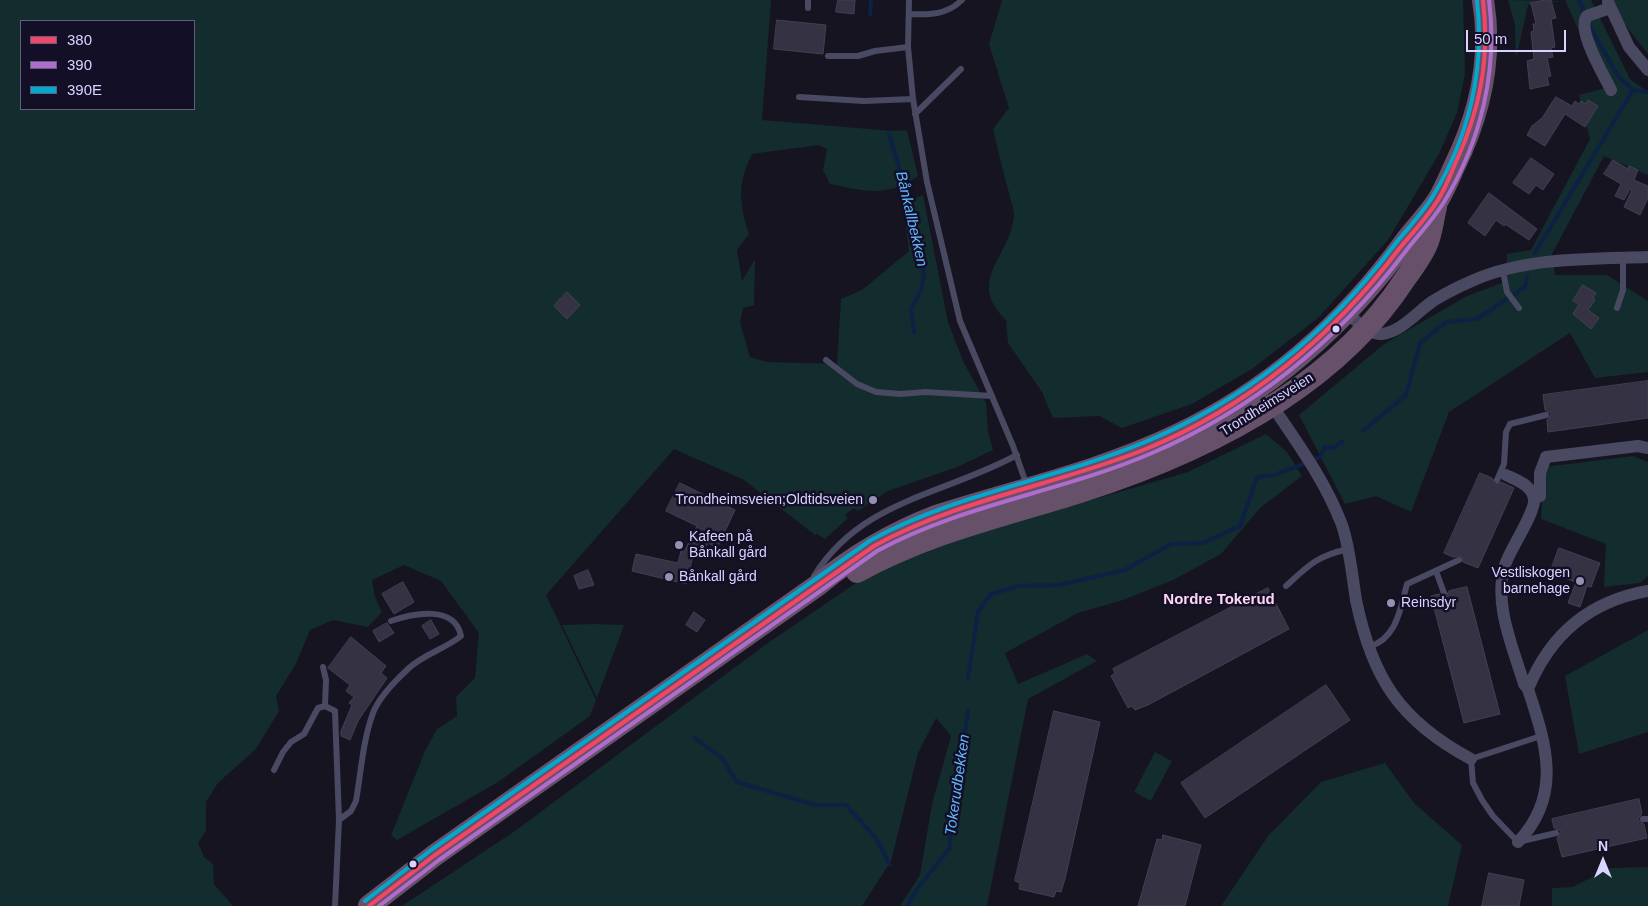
<!DOCTYPE html>
<meta charset="utf-8">
<style>
body{margin:0}
#map{position:relative;width:1648px;height:906px;overflow:hidden;background:#161421;font-family:Arial,sans-serif}
canvas{display:block}
.legend{position:absolute;left:20px;top:20px;width:175px;height:90px;box-sizing:border-box;background:#130f26;border:1px solid #625e7d;margin:0;padding:6px 9px;list-style:none;font-size:15px;color:#d9d4ff}
.legend li{display:flex;align-items:center;gap:10px;height:25px}
.legend b{width:25px;border:1px solid #625e7d}
.north{position:absolute;left:1578px;top:836px;width:50px;height:50px;-webkit-text-stroke:4px #130f26;paint-order:stroke;rotate:0deg;font-size:14px;font-weight:700;line-height:20px;text-align:center;color:#d9d4ff}
.north::after{content:'';display:block;margin:auto;width:18px;height:22px;background:#d9d4ff;clip-path:polygon(50% 0,100% 100%,50% 72%,0 100%)}
.scale{position:absolute;left:1466px;top:30px;width:100px;height:22px;box-sizing:border-box;border:2px solid #d9d4ff;border-top:0;padding-left:6px;font-size:15px;line-height:18px;white-space:nowrap;color:#d9d4ff;-webkit-text-stroke:4px #130f26;paint-order:stroke}
</style>
<div id="map">
<canvas width="1648" height="906"></canvas>
<ul class="legend">
<li><b style="height:6px;background:#f34667"></b>380</li>
<li><b style="height:6px;background:#b06ccc"></b>390</li>
<li><b style="height:6px;background:#00a9ce"></b>390E</li>
</ul>
<div class="north">N</div>
<div class="scale">50 m</div>
</div>
<script>
const g = document.querySelector('canvas').getContext('2d');
g.lineJoin = 'round';
function paint(path, color) { g.fillStyle = color; g.fill(path, 'evenodd'); }
function trace(path, color, width, dash) { g.strokeStyle = color; g.lineWidth = width; g.lineCap = dash ? 'butt' : 'round'; g.setLineDash(dash || []); g.stroke(path); }
function write(font, color, halo, rows, align = 'center') {
  g.font = font + ' Arial,sans-serif'; g.lineWidth = 5; g.setLineDash([]); g.textBaseline = 'middle'; g.strokeStyle = halo; g.fillStyle = color; for (const [text, x, y, turn = 0] of rows) {
    g.save(); g.translate(x, y); g.rotate((+turn || 0) * Math.PI / 180); g.textAlign = isNaN(turn) ? turn : align; if (halo) g.strokeText(text, 0, 0); g.fillText(text, 0, 0); g.restore();
  }
}
const green = new Path2D(`
 M0,0H771L762,120L892,131L907,130L918,176C887,198 864,191 830,184L823,170L827,149L819,145L752,154C737,185 739,203 749,234L737,250L742,281L755,259L754,305L743,308L740,323L750,357L767,362L837,364L841,299L862,290L909,251L903,203L923,195L948,322L963,361L986,403L988,432L993,450L957,467L888,491L858,511L854,508L845,515L848,518L825,539L817,534L815,535L744,480L674,449L546,595L596,700L590,716L498,782L397,840L391,835L425,751L437,729L457,716L456,697L475,678L479,633L441,581L404,565L372,580L375,597L382,612L368,627L333,620L310,630L296,664L276,696L279,711L256,749L218,783L206,802V831L198,843L204,857L213,864L214,884L233,906H0ZM21,21H194V109H21Z
 M1002,0H1463L1465,74L1457,113L1439,154L1388,240L1318,318L1252,369L1192,404L1122,428L1099,416L1053,418L1042,392L1008,343L1006,320C965,280 1011,257 1014,215C1014,208 1010,199 1009,193C1003,172 998,150 993,129L1009,108L989,44Z
 M1508,0L1561,1L1528,5L1516,59L1515,25Z
 M1565,0H1591L1630,79L1648,92V175L1604,156L1552,254L1555,275H1607L1648,301V372L1595,378L1570,333L1449,412L1411,512L1376,496L1345,504L1299,415L1384,344L1467,296L1507,281V254L1531,250L1590,139L1579,95L1605,88Z
 M1612,0H1648V54L1619,17Z
 M1266,434L1287,452L1302,476L1260,508L1221,554L1171,581L1123,600L1078,613L1005,653L1018,684L1087,654L1097,661L1028,699L987,906H900L920,875L932,804L951,736L936,718L918,753L891,861L862,906H402L515,831L765,645L872,572L981,532L1188,472Z
 M1633,456L1648,462V576L1640,583L1604,587L1606,544L1541,519L1544,467Z
 M593,624L624,625L597,698L562,625Z
 M1648,630V732L1579,754L1565,676Z
 M1155,752L1172,761L1151,801L1134,792Z
 M1385,763L1414,803L1462,845L1448,906H1221L1268,836L1321,782Z
 M1648,867V906H1552V888L1572,887L1611,868Z`);
const stream = new Path2D(`
 M1579,0L1584,12
 M870,15L871,0
 M1589,25L1618,76L1633,90
 M889,134L911,207V215L924,274L921,290L911,309L914,332
 M1535,253L1633,90L1648,92
 M1363,431L1406,395L1420,343L1446,322L1477,319L1525,287L1527,277
 M1312,460L1320,457L1325,447L1333,448L1342,442
 M968,678L978,612L991,594L1018,586L1059,585L1125,570L1171,544L1203,543L1240,526L1257,477L1274,475L1306,463
 M695,738L722,758L737,782L815,805H846L876,838L890,865
 M907,906L917,889L949,849L957,777L961,760L968,711`);
const building = new Path2D(`
 M838,0H855L854,14L836,12Z
 M1545,0H1551L1556,18L1551,19L1555,47L1551,48L1553,57L1547,58L1551,76L1547,77L1549,85L1530,89L1527,61L1534,59L1531,32L1534,31L1533,24H1536L1531,3Z
 M777,20L826,25L823,54L774,49Z
 M1556,97L1572,106L1575,101L1579,104L1581,101L1586,104L1588,100L1598,106L1585,127L1565,114L1545,146L1527,135L1532,126L1542,118Z
 M1531,158L1554,174L1543,190L1536,185L1529,194L1513,183Z
 M1613,160L1628,169L1629,166L1638,170L1634,180L1648,186V198L1640,215L1624,207L1632,190L1630,189L1624,200L1615,196L1621,184L1604,174Z
 M1489,193L1537,229L1529,240L1505,224L1504,226L1496,220L1485,236L1468,223Z
 M1583,285L1596,293L1593,298L1595,300L1588,310L1599,318L1591,329L1573,314L1579,304L1573,301Z
 M567,292L580,305L567,319L554,306Z
 M1648,381V418L1548,432L1547,420L1551,414L1545,410L1543,395Z
 M1480,473L1492,478L1495,484L1501,482L1514,488L1478,568L1463,562L1461,556L1453,557L1444,553Z
 M680,483L735,510L717,548L708,543L703,552L695,548L686,584L632,571L636,554L678,563L681,551L684,552L697,526L666,511Z
 M1559,548L1600,563L1591,587L1587,586L1580,607L1568,603L1576,582L1550,573Z
 M588,570L594,585L579,589L574,576Z
 M403,582L414,602L394,614L382,594Z
 M1467,587L1500,714L1464,723L1431,596L1439,594L1445,598L1449,591Z
 M1268,588L1289,629L1148,705L1135,710L1132,706L1128,708L1111,676L1115,673L1113,669Z
 M694,612L705,620L697,632L686,625Z
 M431,620L439,634L430,639L422,626Z
 M387,623L394,633L379,642L373,631Z
 M351,637L386,666L381,673L387,678L358,721L350,740L341,736V731L352,705L349,703L354,697L346,691L350,685L328,668Z
 M1326,685L1350,720L1205,818L1181,783Z
 M1054,711L1100,722L1065,879L1061,892L1056,891L1054,897L1019,889L1020,883L1015,881Z
 M1639,799L1642,814L1638,819L1644,824L1647,838L1562,857L1557,838L1561,831L1554,828L1552,819Z
 M1163,835L1201,845L1185,906H1138L1157,839L1162,840Z
 M1489,873L1524,880L1519,906H1482Z`);
const lane = new Path2D(`
 M909,0L908,47L913,99L927,182L960,321L1013,446L1027,486
 M808,8V0
 M909,14C929,15 947,15 962,0
 M828,56H858L875,51L908,47
 M799,97L864,101L913,99
 M915,114L961,69
 M1503,271L1507,292L1519,308
 M1617,308L1623,290V258
 M826,360L857,384L876,392L901,394L925,392L992,396
 M1497,480L1504,464L1506,432L1510,424L1546,415
 M1436,571L1444,593
 M814,576C861,500 943,495 1017,455
 M1286,586C1309,565 1317,556 1348,549
 M1369,647C1397,638 1400,610 1407,584L1459,560
 M323,667L326,680L325,706
 M1541,736L1471,759L1473,783L1482,800L1493,816L1518,842L1556,833
 M274,770L283,752L291,742L304,734L318,708L325,706L335,711L339,820L335,906
 M1643,819H1648
 M339,820L351,811L356,801C361,772 363,740 373,713C379,697 396,680 409,668C424,654 445,649 461,636C455,605 414,613 391,621`);
const street = new Path2D(`
 M1608,2L1629,47L1648,70
 M1610,8L1587,16C1576,30 1604,75 1611,90
 M1347,312C1356,321 1368,335 1382,334C1401,332 1417,312 1433,301C1446,293 1460,286 1474,280C1527,257 1591,259 1648,257
 M1269,401C1296,441 1325,480 1342,525C1350,549 1352,575 1356,600C1372,678 1400,721 1471,759
 M1506,475C1516,480 1532,485 1534,499C1536,512 1510,549 1505,565C1493,604 1513,647 1524,684L1528,689C1546,744 1563,795 1518,842
 M1534,499L1540,496V473L1546,457L1638,446L1648,448
 M1528,689C1550,635 1590,601 1648,591`);
const highway = new Path2D(`
 M857,572C927,533 1004,516 1080,492C1202,453 1333,390 1405,279C1413,268 1422,256 1427,244C1432,233 1433,219 1436,207
 M369,906L435,855L818,585C854,555 892,533 936,516C1017,490 1100,472 1177,435C1270,391 1347,322 1407,239C1417,226 1429,214 1438,200C1444,190 1449,178 1454,167C1480,114 1493,59 1483,0`);
const bus1 = new Path2D(`
 M369,906L435,855L874,546C959,499 1057,485 1146,449C1248,407 1333,336 1399,249C1412,233 1427,218 1438,200C1445,189 1450,176 1455,164C1480,111 1490,59 1483,0`);
const bus2 = new Path2D(`
 M379,906L439,860L877,551C963,504 1062,492 1152,453C1254,409 1338,340 1405,252C1418,235 1433,220 1444,202C1481,141 1498,70 1489,0`);
const bus3 = new Path2D(`
 M365,901L431,850L871,540C956,493 1055,480 1145,442C1244,401 1327,333 1392,248C1406,230 1422,214 1433,196C1469,137 1485,69 1477,1`);
const markers = [
 [1336,329,4.5,"#d9d4ff"],
 [873,500,5,"#9591b1"],
 [679,545,5,"#9591b1"],
 [669,577,5,"#9591b1"],
 [1580,581,5,"#9591b1"],
 [1391,603,5,"#9591b1"],
 [413,864,4.5,"#d9d4ff"]
];
const streetNames = [
 ["Trondheimsveien",1267,405,-32]
];
const poiNames = [
 ["Trondheimsveien;Oldtidsveien",863,500,"right"],
 ["Kafeen på",689,537],
 ["Bånkall gård",689,553],
 ["Vestliskogen",1570,573,"right"],
 ["barnehage",1570,589,"right"],
 ["Bånkall gård",679,577],
 ["Reinsdyr",1401,603]
];
const waterNames = [
 ["Bånkallbekken",911,219,77],
 ["Tokerudbekken",958,785,-82]
];
const neighbourhoodNames = [
 ["Nordre Tokerud",1219,600]
];
paint(green, '#132c2d');
trace(stream, '#0d2144', 4);
paint(building, '#343243');
trace(building, '#433f54', 1);
trace(lane, '#4a4962', 6);
trace(street, '#4a4962', 12);
trace(highway, '#67516a', 22);
trace(bus1, '#f34667', 4);
trace(bus2, '#b06ccc', 4);
trace(bus3, '#00a9ce', 4);
for (const [x, y, r, color] of markers) { const dot = new Path2D(); dot.arc(x, y, r, 0, 2 * Math.PI); g.fillStyle = color; g.fill(dot); trace(dot, '#130f26', 2); }
write('14px', '#d9d4ff', '#130f26', streetNames);
write('14px', '#d9d4ff', '#130f26', poiNames, 'left');
write('italic 15px', '#62b6ff', '#130f26', waterNames);
write('bold 15px', '#ffd6f0', '#130f26', neighbourhoodNames);
</script>
